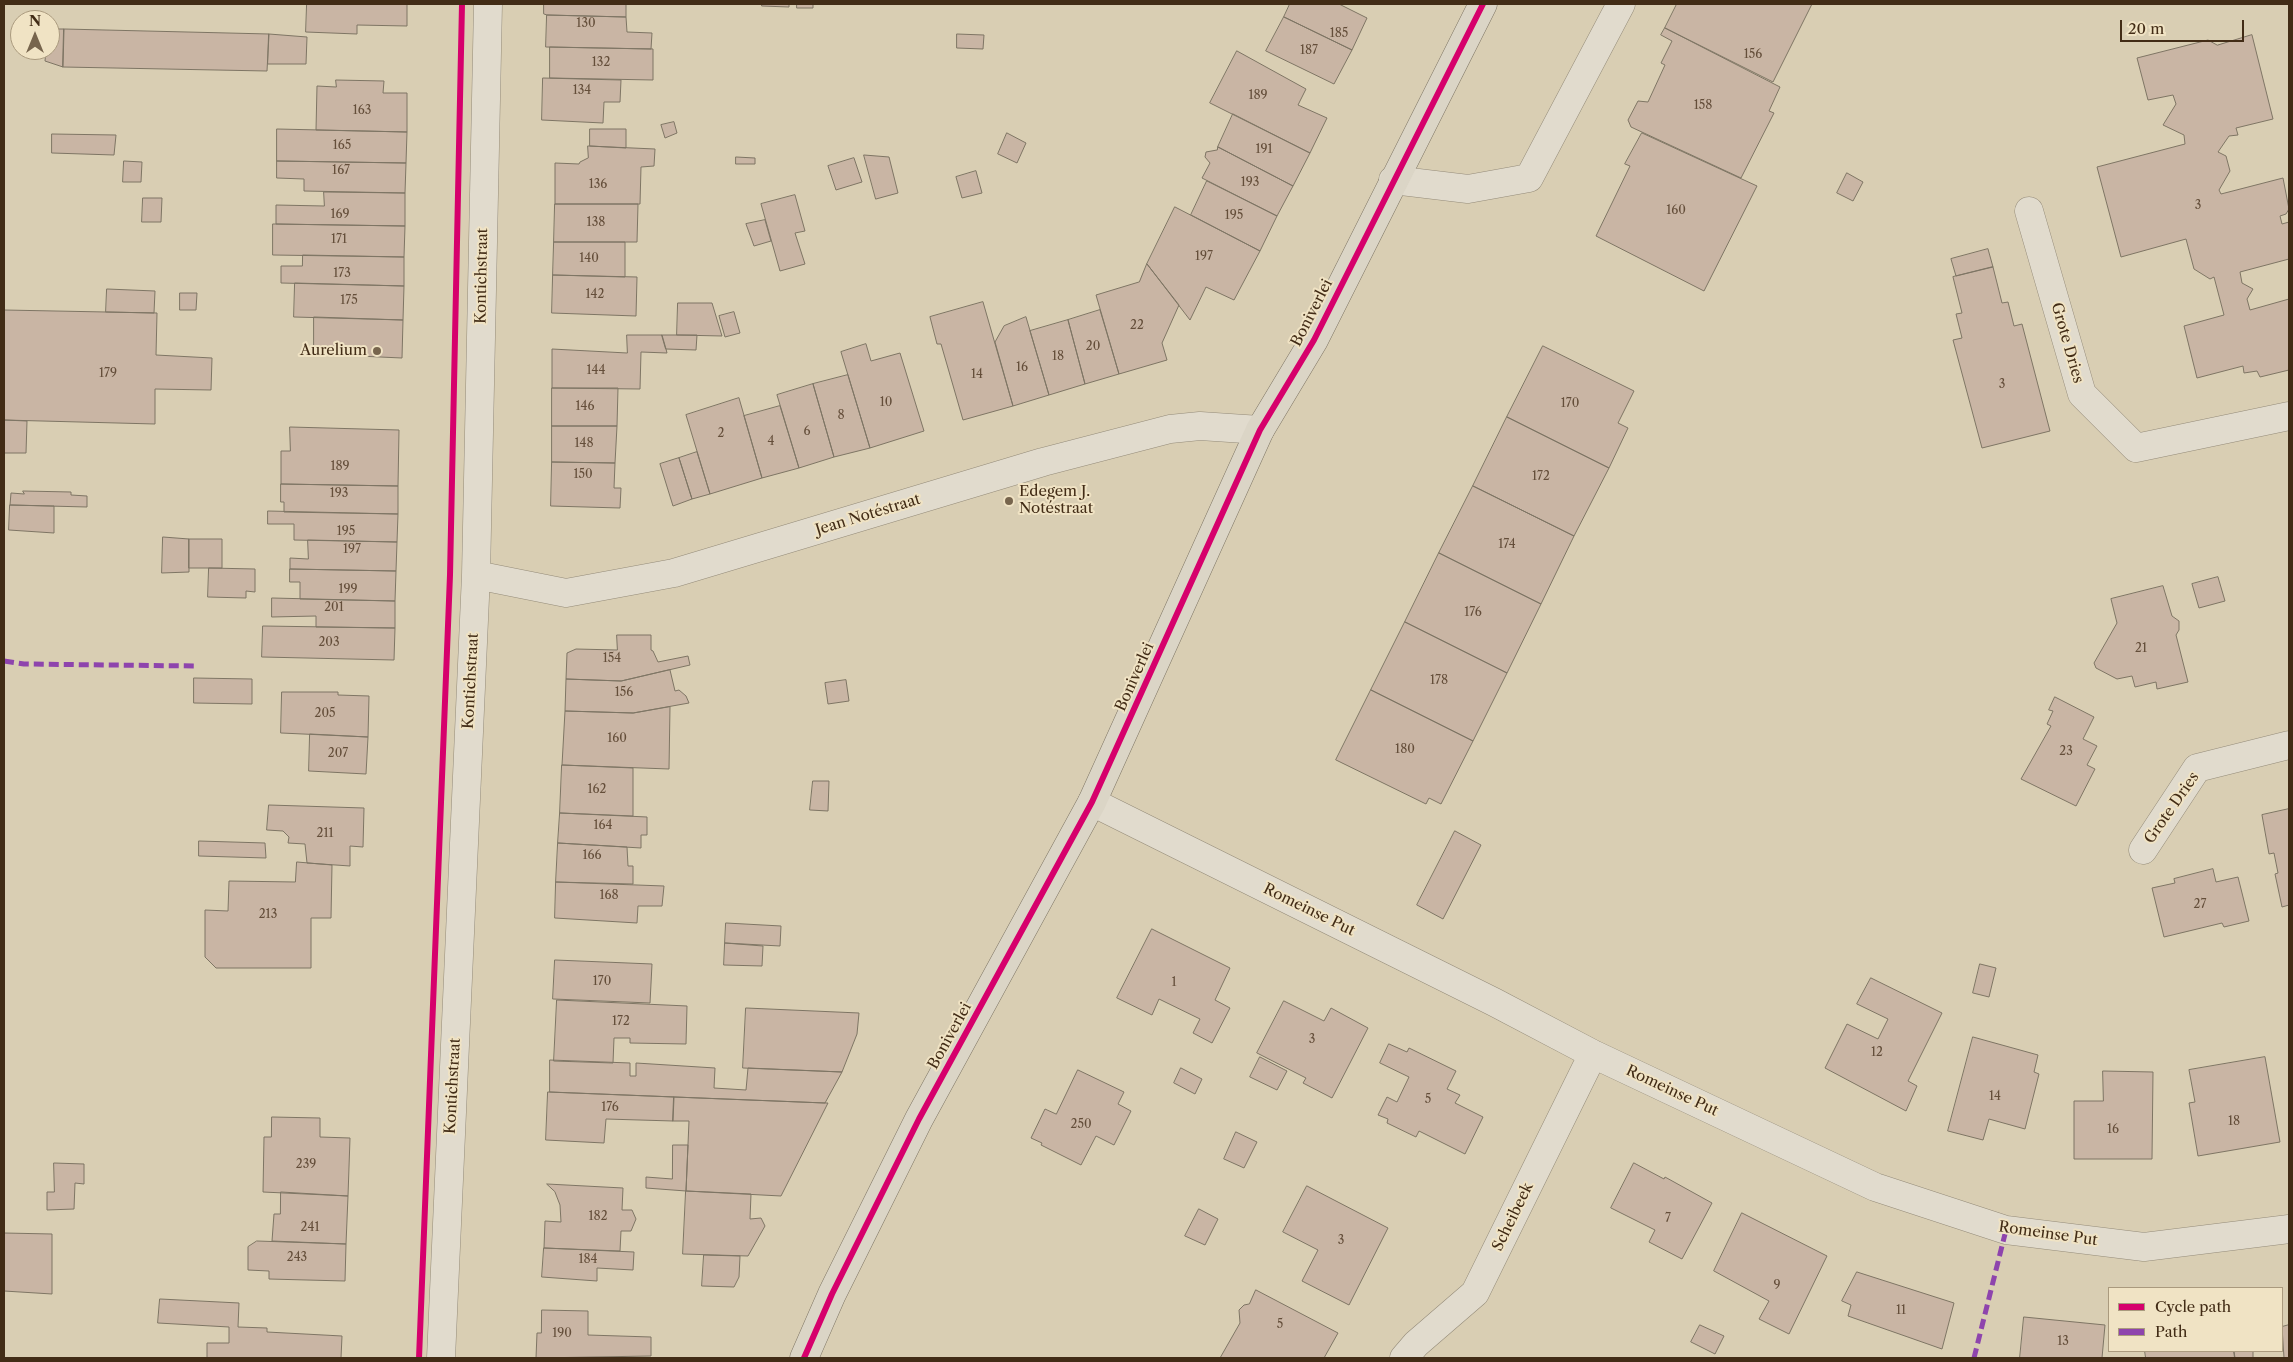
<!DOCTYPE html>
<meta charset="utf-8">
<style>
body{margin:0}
#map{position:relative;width:2293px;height:1362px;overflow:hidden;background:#d9ceb3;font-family:"Libre Caslon Text",serif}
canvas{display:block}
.frame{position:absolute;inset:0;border:5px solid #422c16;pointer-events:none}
.legend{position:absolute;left:2108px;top:1287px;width:175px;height:65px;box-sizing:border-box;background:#f0e3c4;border:1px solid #aa9a7e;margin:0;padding:6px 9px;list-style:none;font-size:15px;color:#422c16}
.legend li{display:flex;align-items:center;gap:10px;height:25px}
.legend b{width:25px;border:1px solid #aa9a7e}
.north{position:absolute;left:10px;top:10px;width:50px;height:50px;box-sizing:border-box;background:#f0e3c4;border:1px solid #aa9a7e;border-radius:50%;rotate:0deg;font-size:14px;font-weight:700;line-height:20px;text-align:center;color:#422c16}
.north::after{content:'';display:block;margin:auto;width:18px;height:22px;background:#77654d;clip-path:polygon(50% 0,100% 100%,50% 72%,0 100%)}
.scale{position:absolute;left:2120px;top:20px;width:124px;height:22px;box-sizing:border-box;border:2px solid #422c16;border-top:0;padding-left:6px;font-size:15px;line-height:18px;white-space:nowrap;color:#422c16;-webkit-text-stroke:4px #f0e3c4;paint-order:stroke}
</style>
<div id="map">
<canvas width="2293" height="1362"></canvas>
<div class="frame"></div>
<ul class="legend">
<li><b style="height:6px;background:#d6006c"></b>Cycle path</li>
<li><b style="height:6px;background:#8e44ad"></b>Path</li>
</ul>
<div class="north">N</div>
<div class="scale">20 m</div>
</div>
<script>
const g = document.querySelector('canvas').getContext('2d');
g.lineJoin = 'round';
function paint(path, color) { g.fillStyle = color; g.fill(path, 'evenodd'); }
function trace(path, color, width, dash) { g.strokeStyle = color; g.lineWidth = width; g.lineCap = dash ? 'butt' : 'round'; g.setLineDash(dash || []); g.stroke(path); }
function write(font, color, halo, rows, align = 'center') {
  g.font = font + ' "Libre Caslon Text",serif'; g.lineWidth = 4; g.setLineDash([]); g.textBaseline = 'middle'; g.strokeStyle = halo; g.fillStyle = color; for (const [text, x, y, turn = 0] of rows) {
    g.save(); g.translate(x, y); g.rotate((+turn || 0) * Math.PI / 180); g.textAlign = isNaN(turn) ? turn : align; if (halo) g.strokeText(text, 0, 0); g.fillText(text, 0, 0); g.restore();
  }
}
const building = new Path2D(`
 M307,4H407V26L357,25V34L306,32Z
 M544,4H626V17L547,15L544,14Z
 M762,4H789V7L762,6Z
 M797,4H813V8H797Z
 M1290,4H1339L1367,18L1352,50L1284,17Z
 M1677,4H1812L1773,82L1665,28Z
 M547,15L626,17L627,32L652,33L651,49L546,47Z
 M1284,17L1352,50L1334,84L1266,51Z
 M1665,28L1780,87L1769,111L1774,113L1741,178L1631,127L1628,120L1638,101L1648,102L1665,65L1661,63L1672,41L1661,35Z
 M50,29H64L63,67L45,61L46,50H50Z
 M64,29L269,34L267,71L63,67Z
 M269,34L307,37L306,64H268Z
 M957,34L984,35L983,49L957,48Z
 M2252,35L2273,119L2236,128L2238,135L2229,136L2218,152L2226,156L2230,171L2219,190L2221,194L2283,178L2289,209L2286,214L2280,216L2282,224L2289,222V259L2240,272L2242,283L2253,289L2247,299L2250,310L2289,299V370L2260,377L2257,371L2244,373L2243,366L2197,378L2184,326L2224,315L2214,277L2210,279L2194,269L2186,239L2121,257L2097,167L2185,144L2184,135L2163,125L2176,104L2173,95L2148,100L2137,58L2208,40L2217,45Z
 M550,47L653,49V80L550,78Z
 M1237,51L1306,89L1298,105L1327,118L1310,153L1210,103Z
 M543,78L621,80L620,102H604L603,123L542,120Z
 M336,80L384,81L383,93H407V132L316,130L317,86L336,87Z
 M1233,114L1310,153L1293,186L1218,147Z
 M674,122L677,133L665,138L661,125Z
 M277,129L407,132L406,163L277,161Z
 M590,129H626V148L590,146Z
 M1007,133L1026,143L1017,163L998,154Z
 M1642,133L1757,186L1704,291L1596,236L1630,166L1625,164Z
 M52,134L116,135L114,155L52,153Z
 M588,146L655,149L654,166L641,167L640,204H555V163L579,164L580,162L588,158Z
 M1218,147L1293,186L1277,216L1202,178L1210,163L1205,157L1206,152L1217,150Z
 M864,155L889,157L898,193L876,199Z
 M736,157L755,158V164H736Z
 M854,158L862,182L836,190L828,166Z
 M124,161L142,162L141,182H123Z
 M277,161L406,163L405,193L304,191V179L277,178Z
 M976,171L982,193L962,198L956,177Z
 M1847,173L1863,182L1853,201L1837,193Z
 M1207,181L1277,216L1260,251L1191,215Z
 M324,192L405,193V226L276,224V205L324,206Z
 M795,195L805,231L795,233L805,264L780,271L761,204Z
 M143,198H162L161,222H142Z
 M555,204H638L637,242H554Z
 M1175,207L1260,251L1234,300L1206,287L1190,320L1147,264Z
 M765,220L771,241L754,246L746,224Z
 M273,224L405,226L404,257L273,255Z
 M554,242H625V277L553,275Z
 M1988,249L1993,267L1956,276L1951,259Z
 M303,255L404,257V286L281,283V266H302Z
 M1147,264L1179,305L1162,343L1167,360L1119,374L1096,295L1139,282Z
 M1993,267L2002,303L2008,302L2014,326L2022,324L2050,431L1982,448L1953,340L1962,338L1956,314L1962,313L1953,277Z
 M553,275L637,277L636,316L552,313Z
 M295,283L404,286L403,320L294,317Z
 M107,289L155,291L154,313L106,312Z
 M180,293H197L196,310H180Z
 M983,302L1013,406L963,420L941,344H937L930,317Z
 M678,303H712L722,336L677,335Z
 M4,310L157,313L156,355L212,358L211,390L155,389V424L4,420Z
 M1100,310L1119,374L1085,384L1068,320Z
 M734,312L740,333L725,337L719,316Z
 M314,317L403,320L402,358L314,354Z
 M1026,317L1049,395L1013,406L995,342L1004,326Z
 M1068,320L1085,384L1049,395L1030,331Z
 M627,335H662L666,349L667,353L641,352L640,389L552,388V349L627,353Z
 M662,335H697L696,350L666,349Z
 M866,344L871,361L900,353L924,431L870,448L841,352Z
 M1543,346L1634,391L1618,423L1628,428L1609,468L1507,417Z
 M848,375L870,448L834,457L813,384Z
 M813,384L834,457L799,468L777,395Z
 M552,388H618L617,426H552Z
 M739,398L762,478L710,494L686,415Z
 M780,406L799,468L762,478L744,416Z
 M1507,417L1609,468L1574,536L1473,486Z
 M4,420L27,421L26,453H4Z
 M552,426H617L615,463L552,462Z
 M290,427L399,430L398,486L281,484V451H290Z
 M697,452L710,494L692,499L679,458Z
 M679,458L692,499L673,506L660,464Z
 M552,462L615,463L614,488H621L620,508L551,506Z
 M281,484L398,486V514L284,512V502H281Z
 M1473,486L1574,536L1541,604L1439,553Z
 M23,491L71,492V495L87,496V507L10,505L11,493L24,494Z
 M10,505L54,506V533L9,530Z
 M268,511L398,514L397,542L294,540V524H268Z
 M163,537L189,539V572L162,573Z
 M189,539H222V568H189Z
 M308,540L397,542L396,571L290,569V558L308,559Z
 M1439,553L1541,604L1507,673L1405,622Z
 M209,568L255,569V592L246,591V598L208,597Z
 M290,569L396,571L395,601L300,599V582H290Z
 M2218,577L2225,601L2199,608L2192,584Z
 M2163,586L2172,616L2179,621V630L2176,635L2188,682L2157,689L2156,682L2135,687L2132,676L2117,679L2096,668L2094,663L2117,623L2111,599Z
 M272,598L395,601V628L316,627V616L272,617Z
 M1405,622L1507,673L1473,741L1371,690Z
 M263,626L395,628L394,660L262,657Z
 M617,635H651V650L653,651L658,662L688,656L690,665L621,681L566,679L567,653L576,649L617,650Z
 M670,670L675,691L679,690L686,696L689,703L633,713L565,711L566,679L621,681Z
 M194,678L252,679V704L194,703Z
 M846,680L849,701L828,704L825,683Z
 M1371,690L1473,741L1441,804L1429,798L1426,804L1336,760Z
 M282,692H338V695L369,696L368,737L281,733Z
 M2055,697L2094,717L2083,739L2097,746L2087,765L2095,769L2076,806L2021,779L2051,726L2047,724L2053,711L2049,710Z
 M670,707L669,769L562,765L565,711L633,713Z
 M310,734L368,737L366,774L309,771Z
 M562,765L633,768V816L560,813Z
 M813,781H829L828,811L810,810Z
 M269,805L364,808L363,847L350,846V866L307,863L305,844L288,843L289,837L283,831L267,830Z
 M2289,809V905L2282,907L2275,874L2278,873L2274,853L2269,854L2262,815Z
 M560,813L647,817V835H641V848L558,843Z
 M1455,831L1481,845L1443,919L1417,905Z
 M199,841L265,843L266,858L199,856Z
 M558,843L627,847L628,866H633V884L556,882Z
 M297,862L332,865L331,918H311V968H216L205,957V910L228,911L229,881L295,882Z
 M2213,869L2216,882L2238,877L2249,921L2224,927L2222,923L2164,937L2152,888L2175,883L2174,879Z
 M556,882L664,886L662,906H638L637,923L555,918Z
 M726,923L781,926L780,946L725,943Z
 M1152,929L1230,968L1215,1000L1230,1008L1212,1043L1193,1033L1200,1019L1159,999L1152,1015L1117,998Z
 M725,943L763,946L762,966L724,965Z
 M555,960L652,964L650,1003L553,999Z
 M1980,964L1996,968L1989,997L1973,993Z
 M1871,978L1942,1013L1908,1081L1917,1086L1906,1111L1825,1068L1847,1024L1878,1039L1888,1019L1857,1004Z
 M557,1000L687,1006L686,1044L630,1043V1038H614L613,1063L554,1061Z
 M1284,1001L1324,1021L1331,1008L1368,1028L1332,1098L1303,1083L1306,1078L1257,1053Z
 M746,1008L859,1013L857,1034L842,1072L743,1068Z
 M1973,1037L2038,1055L2034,1072L2039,1074L2025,1129L1989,1119L1983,1140L1948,1131Z
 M1389,1044L1407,1052L1409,1048L1456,1071L1447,1089L1460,1095L1455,1103L1483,1117L1465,1154L1419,1131L1416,1137L1387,1123L1388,1119L1378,1115L1387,1097L1397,1102L1409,1077L1380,1063Z
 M1260,1057L1287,1071L1277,1090L1250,1077Z
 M2265,1057L2280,1142L2198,1156L2189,1103L2195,1102L2189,1070Z
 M550,1060L630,1063V1076H636V1063L715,1068L714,1088L746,1090L748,1068L842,1072L825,1103L550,1092Z
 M1181,1068L1202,1079L1195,1094L1174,1083Z
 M1078,1070L1124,1092L1118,1104L1131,1111L1114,1145L1096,1136L1081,1165L1041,1145L1042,1143L1031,1138L1045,1109L1056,1114Z
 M2103,1071L2153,1072L2152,1159H2074V1101H2103Z
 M548,1092L674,1097L673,1121L606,1119L604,1143L546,1140Z
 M674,1097L825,1103H828L781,1196L686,1191L689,1121H673Z
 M272,1117L320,1118V1137L350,1138L348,1196L263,1192L264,1137H271Z
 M1236,1132L1257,1142L1244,1168L1224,1159Z
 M673,1145H688L686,1191L646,1188V1177L672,1179Z
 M54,1163L84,1164V1184L75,1183L74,1209L47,1210V1192H54Z
 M1634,1163L1664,1179L1665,1177L1712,1203L1682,1259L1649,1242L1655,1230L1611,1208Z
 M547,1184L623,1188L622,1210H632L636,1219L631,1231H621L620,1251L544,1248L545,1221L561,1222L560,1205L555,1192Z
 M1307,1186L1388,1228L1349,1305L1302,1281L1318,1250L1283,1232Z
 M686,1191L751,1194L750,1219L761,1218L765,1226L748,1256L683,1254Z
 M281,1192L348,1196L346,1244L272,1241L274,1214H280Z
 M1199,1209L1218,1219L1205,1245L1185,1236Z
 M1742,1213L1827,1256L1789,1334L1759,1319L1769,1301L1714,1271Z
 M4,1233L52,1234V1294L4,1291Z
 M257,1241L346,1244L345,1281L269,1279V1271L248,1270V1247Z
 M544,1248L634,1252L633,1270L597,1268V1281L542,1277Z
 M704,1255L740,1256L739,1277L734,1287L702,1286Z
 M1857,1272L1954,1303L1942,1349L1848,1316L1851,1305L1842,1301Z
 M1256,1290L1338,1333L1324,1358H1220L1240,1323L1239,1310L1244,1305L1249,1304Z
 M160,1299L239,1303L238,1327L267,1328V1332L342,1336L341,1358H207V1343H229V1327L158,1323Z
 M542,1310L588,1311V1335L651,1337V1356L536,1358L537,1333H541Z
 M2024,1317L2105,1325L2102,1358H2020Z
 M1700,1325L1724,1336L1715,1354L1691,1342Z
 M2289,1325V1358H2284L2282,1327Z
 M2145,1351H2234L2235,1358H2146Z
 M2234,1351H2253V1358H2235Z`);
const minor = new Path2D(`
 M1393,180L1468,189L1529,178L1621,4
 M2029,211L2082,394L2136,448L2289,416
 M476,575L566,593L674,573L1043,462L1170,429L1200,426L1260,430
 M1092,802L1494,1002L1593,1054L1875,1187L2006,1230L2144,1247L2289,1229
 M2143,850L2197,768L2289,745
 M441,1358L476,575L488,4
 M1404,1358L1416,1344L1475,1293L1593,1054`);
const major = new Path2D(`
 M804,1358L832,1294L919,1119L1092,802L1260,430L1314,340L1483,4`);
const quiet = new Path2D(`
 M4,661L24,664L196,666
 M1974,1358L2006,1230`);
const cycleway = new Path2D(`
 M419,1358L450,575L462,4
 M804,1358L832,1294L919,1119L1092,802L1260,430L1314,340L1483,4`);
const markers = [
 [377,351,5,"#77654d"],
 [1009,501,5,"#77654d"]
];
const numberNames = [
 ["130",586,24],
 ["185",1339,34],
 ["187",1309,51],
 ["156",1753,55],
 ["132",601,63],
 ["134",582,91],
 ["189",1258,96],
 ["158",1703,106],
 ["163",362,111],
 ["165",342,146],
 ["191",1264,150],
 ["167",341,171],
 ["193",1250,183],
 ["136",598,185],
 ["3",2198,206],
 ["160",1676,211],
 ["169",340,215],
 ["195",1234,216],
 ["138",596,223],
 ["171",339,240],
 ["197",1204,257],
 ["140",589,259],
 ["173",342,274],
 ["142",595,295],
 ["175",349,301],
 ["22",1137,326],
 ["20",1093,347],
 ["18",1058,357],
 ["16",1022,368],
 ["144",596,371],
 ["179",108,374],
 ["14",977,375],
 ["3",2002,385],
 ["10",886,403],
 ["170",1570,404],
 ["146",585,407],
 ["8",841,416],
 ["6",807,432],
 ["2",721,434],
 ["4",771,442],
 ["148",584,444],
 ["189",340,467],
 ["150",583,475],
 ["172",1541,477],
 ["193",339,494],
 ["195",346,532],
 ["174",1507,545],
 ["197",352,550],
 ["199",348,590],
 ["201",334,608],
 ["176",1473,613],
 ["203",329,643],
 ["21",2141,649],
 ["154",612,659],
 ["178",1439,681],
 ["156",624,693],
 ["205",325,714],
 ["160",617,739],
 ["180",1405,750],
 ["23",2066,752],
 ["207",338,754],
 ["162",597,790],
 ["164",603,826],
 ["211",325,834],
 ["166",592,856],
 ["168",609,896],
 ["27",2200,905],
 ["213",268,915],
 ["170",602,982],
 ["1",1174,983],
 ["172",621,1022],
 ["3",1312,1040],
 ["12",1877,1053],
 ["14",1995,1097],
 ["5",1428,1100],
 ["176",610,1108],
 ["18",2234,1122],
 ["250",1081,1125],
 ["16",2113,1130],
 ["239",306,1165],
 ["182",598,1217],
 ["7",1668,1219],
 ["241",310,1228],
 ["3",1341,1241],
 ["243",297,1258],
 ["184",588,1260],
 ["9",1777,1286],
 ["11",1901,1311],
 ["5",1280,1325],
 ["190",562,1334],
 ["13",2063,1342]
];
const streetNames = [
 ["Kontichstraat",482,276,-89],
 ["Boniverlei",1312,313,-63],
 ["Grote Dries",2067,343,74],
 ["Jean Notéstraat",868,515,-17],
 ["Boniverlei",1135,677,-66],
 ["Kontichstraat",471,681,-87],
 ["Grote Dries",2172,808,-55],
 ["Romeinse Put",1309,910,26],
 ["Boniverlei",950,1036,-61],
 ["Kontichstraat",453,1086,-87],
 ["Romeinse Put",1672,1091,25],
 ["Scheibeek",1513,1217,-64],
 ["Romeinse Put",2048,1234,8]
];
const poiNames = [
 ["Aurelium",367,351],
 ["Edegem J.",1019,492,"left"],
 ["Notéstraat",1019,509,"left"]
];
paint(building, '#c9b5a4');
trace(building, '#7e7564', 1);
trace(minor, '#948b79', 29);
trace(major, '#7e7564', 29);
trace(minor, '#e1dbcd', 28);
trace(major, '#dbd5c6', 28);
trace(quiet, '#8e44ad', 5, [10, 5]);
trace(cycleway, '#d6006c', 6);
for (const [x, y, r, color] of markers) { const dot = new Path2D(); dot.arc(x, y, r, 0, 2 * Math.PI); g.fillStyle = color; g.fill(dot); trace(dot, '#f0e3c4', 2); }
write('12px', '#644e3a', null, numberNames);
write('15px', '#422c16', '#f0e3c4', streetNames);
write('15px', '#422c16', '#f0e3c4', poiNames, 'right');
</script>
